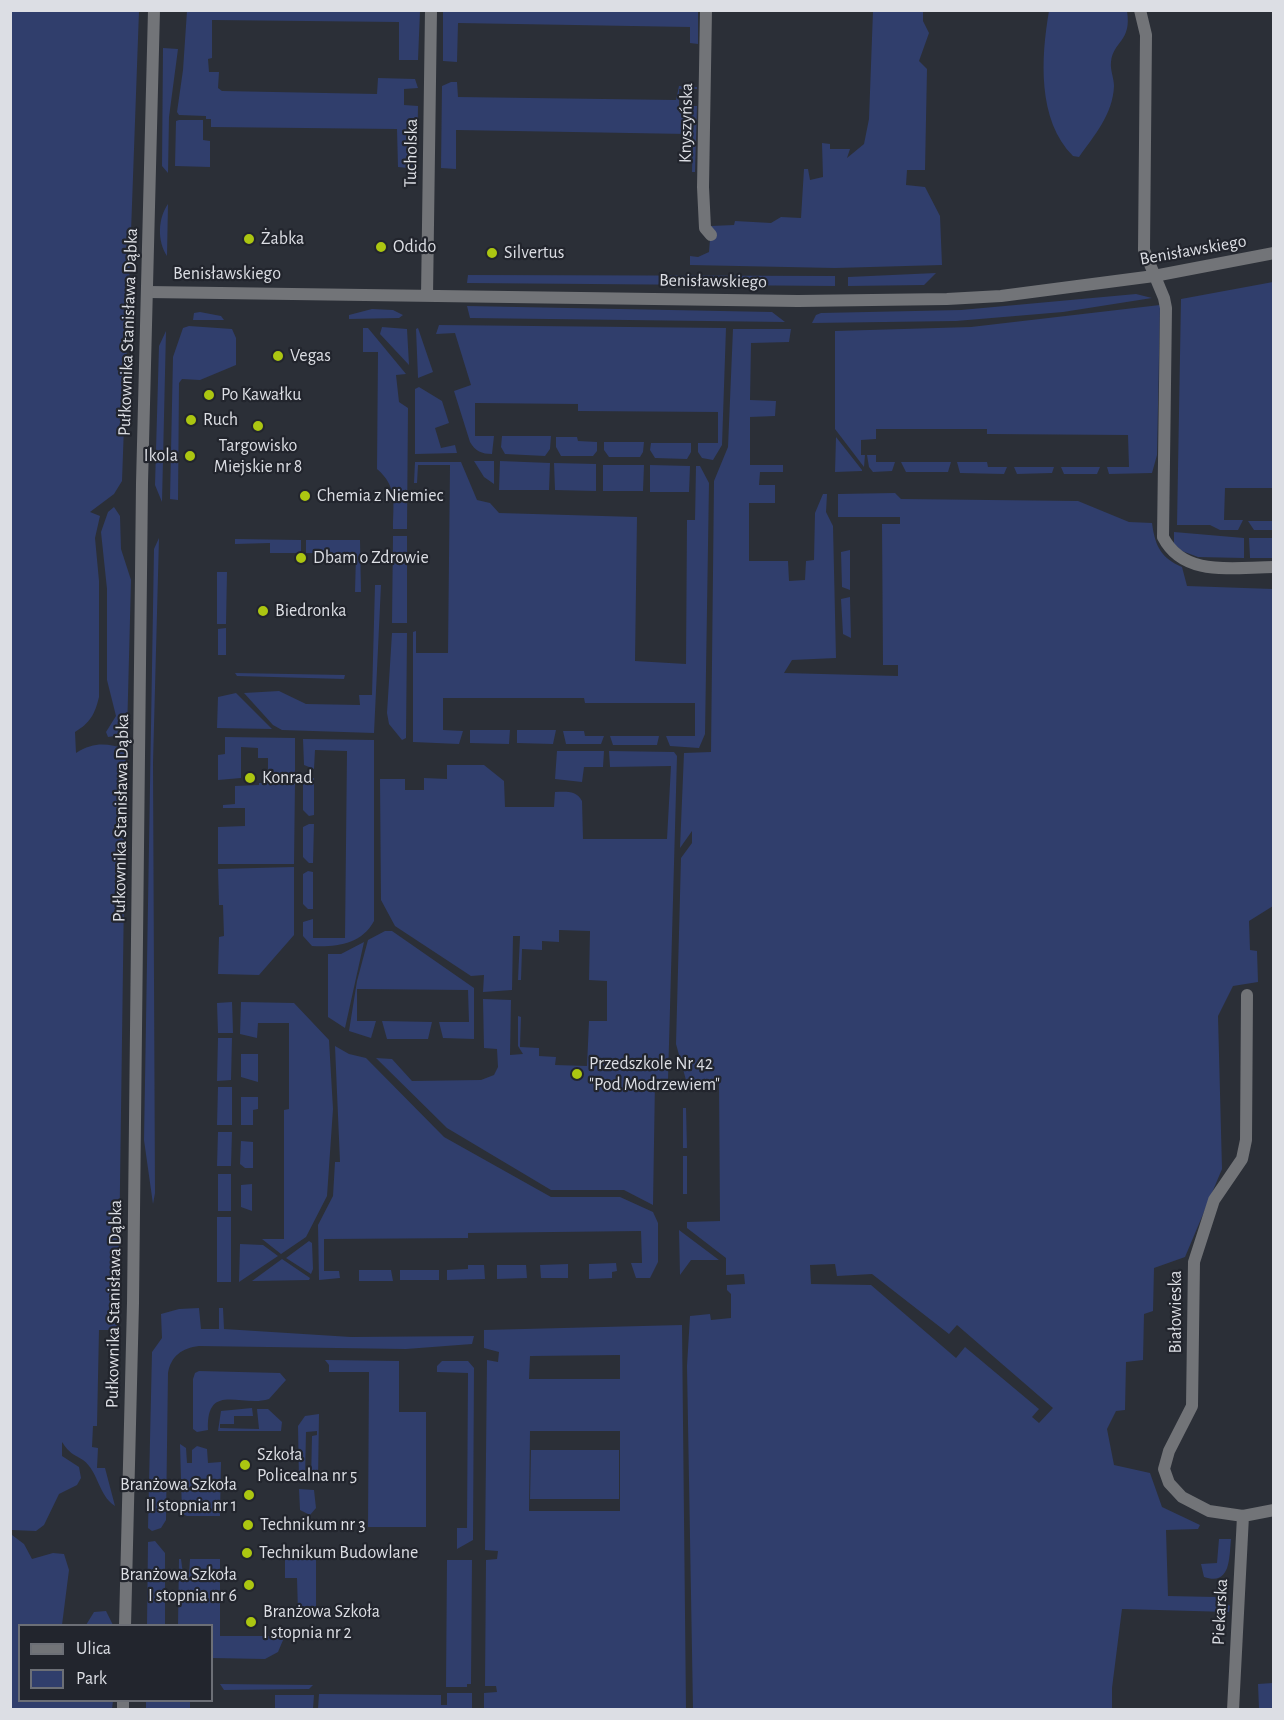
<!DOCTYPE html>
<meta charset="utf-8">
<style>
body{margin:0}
#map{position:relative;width:1284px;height:1720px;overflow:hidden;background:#2b2f37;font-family:"Alegreya Sans",sans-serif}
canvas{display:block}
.frame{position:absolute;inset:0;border:12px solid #dcdee4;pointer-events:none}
.legend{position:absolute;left:18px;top:1624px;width:195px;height:78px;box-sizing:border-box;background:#22252d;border:2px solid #6c6f76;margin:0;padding:8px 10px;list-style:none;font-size:18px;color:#dcdee4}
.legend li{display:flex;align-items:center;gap:12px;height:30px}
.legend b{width:30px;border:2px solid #6c6f76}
</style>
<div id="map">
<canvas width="1284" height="1720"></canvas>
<div class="frame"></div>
<ul class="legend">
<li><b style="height:8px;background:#727478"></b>Ulica</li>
<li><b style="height:16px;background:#303e6c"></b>Park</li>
</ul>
</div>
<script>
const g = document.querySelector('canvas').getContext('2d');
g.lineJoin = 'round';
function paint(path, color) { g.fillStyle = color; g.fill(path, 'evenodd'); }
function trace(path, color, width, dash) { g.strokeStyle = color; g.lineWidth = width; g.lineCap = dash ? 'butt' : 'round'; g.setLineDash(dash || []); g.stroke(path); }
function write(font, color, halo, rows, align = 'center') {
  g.font = font + ' "Alegreya Sans",sans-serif'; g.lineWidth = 4.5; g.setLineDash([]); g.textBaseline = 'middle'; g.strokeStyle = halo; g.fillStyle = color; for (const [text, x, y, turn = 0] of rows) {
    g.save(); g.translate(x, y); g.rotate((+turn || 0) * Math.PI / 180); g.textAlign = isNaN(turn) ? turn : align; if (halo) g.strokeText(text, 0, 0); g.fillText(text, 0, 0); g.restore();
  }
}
const green = new Path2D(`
 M11,10L139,11L122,481L114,494L90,512L100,516L95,538L99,581V697C95,714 90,723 75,732L76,753C94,742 106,743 126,749L118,1330H99L97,1426H93L92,1447L98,1448L97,1468H105L115,1506C98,1495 99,1472 83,1460C72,1453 70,1454 62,1442V1456L79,1467L81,1478L77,1485L59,1494L44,1525L36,1531L12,1530V1535L24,1544L32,1559L53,1553L64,1554L69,1570L62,1625L20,1626V1700L113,1701L112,1709H11Z
 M187,11H420L418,60H399V22L212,20V58L208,59L209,72H219L218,88L222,91L377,94L378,78L415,79L418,88L404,89V105L418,106L417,169L398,167L397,129L211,127V119H206V116L179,115L177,112L183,70Z
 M443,11H698V44L690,43V27L458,23L457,62L443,61Z
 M873,11H923V21L929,33L919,61L927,69L925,170H907L906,185L925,187L940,216L942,265L835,268L690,265V256L698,257L709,252L711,226L734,225L735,221L771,223L781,217L801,218L804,169H808L810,180L823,177L822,143L830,144V149H850L847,158L864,144L869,119Z
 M1049,11H1127C1132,42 1113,41 1111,62C1110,70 1114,78 1114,86C1113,114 1094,136 1079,157L1073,156C1037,120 1041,57 1049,11Z
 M163,48L178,49L169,117L168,173L162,166Z
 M451,82H457L458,97L676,100L679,86L697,87V89H679V106H697L695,172H692L693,136L688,134L456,130V169L441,168L442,86Z
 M179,120H203V140L210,141V167L175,166L176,121Z
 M168,204L167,256C157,241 158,218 168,204Z
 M936,273L924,285L848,286V277Z
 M468,275L835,276V286L467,283Z
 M1273,282V488H1225L1224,520H1243L1238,530H1220L1210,525H1177L1181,299Z
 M1136,294L1152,298L1063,312L956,321L812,323L816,315L821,313L961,310Z
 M1160,305L1157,455L1152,473L1109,474L1107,467H1129L1128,435L987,434V429H876V439L861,440V455H865L864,467L835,429V331L971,327Z
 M467,306L772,312L785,322L470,318Z
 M372,309L393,310L403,315L399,318L349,319V315Z
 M200,312L221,316L224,320H193L194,313Z
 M439,325L726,328L722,445L713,460L702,458L698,452V443H718V412L578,411V404L475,403V436H494L492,454C482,454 475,451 470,442L454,391L471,385L455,333L436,334Z
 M189,326L232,329L236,338V365L200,380L182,379L179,383L178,500L170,499L173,357L183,328Z
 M382,327L407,329L409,365L380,334Z
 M363,328H368L406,374L396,375L399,402L408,408L407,529H393C393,504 398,487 377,469L378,352H363Z
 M418,328L433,372L418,378L416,329Z
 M733,329H791L789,342L751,343L750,400L776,401L775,416L750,417V465H783V472H760L759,485H775V503H749V561H788L789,581L805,580L806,561L814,560L815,513L823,494H827L826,512L833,526L836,658L792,660L784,673L898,676V665H883L882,524H900V517H838V494L895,493L901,499L1078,501L1129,522L1152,523C1155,546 1161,558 1182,567L1187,586L1273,589V906L1249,921L1250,950L1257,951L1258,982L1233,986L1218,1016L1222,1169L1185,1257L1154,1268L1153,1311L1144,1314L1143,1360L1126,1362L1125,1410L1116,1411L1107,1429L1114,1465L1150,1473L1162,1507L1200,1525L1198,1529L1166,1530L1168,1596L1216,1597L1230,1606L1229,1612L1122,1609L1112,1688V1709H693L687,1366L690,1316L710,1314L711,1320L731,1318V1294L727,1290V1285L745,1284L744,1274L726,1275V1258L687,1228V1222L720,1221L719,1080H686L676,1044L681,858L692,843V831L680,848L684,753L711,752L714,481L728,447ZM835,1264L837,1276L872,1274L949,1334L957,1325L1053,1408L1039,1423L1032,1417L1039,1409L965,1347L956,1358L871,1285L811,1284L810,1265Z
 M166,331L162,502L155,485L159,346Z
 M419,387L442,401L449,423L435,428L441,448L455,445L457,453L415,454V389Z
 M502,436H551L550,449L545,456L505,454L501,447Z
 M556,437H577L578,441L597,442V451L593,456H561L556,447Z
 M836,437L862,470V471L835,472Z
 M604,442H644L643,452L640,457H609L604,450Z
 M651,443H691V452L687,459L655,458L650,450Z
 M867,455H876V462H895L892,471L873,472L869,467Z
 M474,461H494V484L484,477Z
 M500,461L550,463L549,490H499Z
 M415,462H461L477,500L490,503L499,513L637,517L635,661L686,664L687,520H695L696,466H700L709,483L705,734L699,748L670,746L666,736H695V703H585L584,698H443V730L463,731L459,744L413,742V632L416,631V653H448L450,465H418L417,483H414Z
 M901,462H951L948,472H906Z
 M957,462H987L988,467H1007L1004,474L960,473Z
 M554,463L596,464V491L555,490Z
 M603,465H644L643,491H603Z
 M650,465L690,466L689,492H650Z
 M1014,467H1054L1052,473L1017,474Z
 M1061,467H1100L1097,474H1064Z
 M114,507L120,516L121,549L131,580L127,734L108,737L106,732L116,716L107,680V589L101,532L108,512Z
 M1248,521H1273V530H1254Z
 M1174,532L1244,538V558L1198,557L1182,551L1174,544Z
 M393,536H407V623H392Z
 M159,538L153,763L155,1193L153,1204L144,1140L154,549Z
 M1249,538H1273V558H1250Z
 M235,539L301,540V553H270V543L235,544Z
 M306,540H360L361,592H355L356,554L306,553Z
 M850,550V590L842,587L841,552Z
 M217,572H227L226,624H217Z
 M375,585H381L374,733L282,730L273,725L244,693L279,691L306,704L360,705L359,695H372Z
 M850,597L851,638L843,634L841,599Z
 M226,628V655H218V629Z
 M392,633H407L406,738L402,740L389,724L387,713Z
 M235,673L345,675L344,679L237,676Z
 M236,693L272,729L217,728L218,697Z
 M470,730H510L509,744L470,743Z
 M517,730H556L553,744L517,743Z
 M563,731H584L585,736H604L601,744H566Z
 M610,736H659L657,745H613Z
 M225,737L295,738V779H263L268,777V758H258V748L241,747V778L218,780V755L225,754Z
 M303,739L374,740V921C361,945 336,947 312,946L303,936V922L313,919V938H345L347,751L315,750L314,769L304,765Z
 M557,751H604L603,767H584L582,782L555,779Z
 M609,751L674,752L677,756L668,1080L655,1081L653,1205L624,1190H551L447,1128L376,1058L392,1059L412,1081L481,1080L494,1075L498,1067L497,1049L484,1048L483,999L511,1000L510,1055L523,1054L518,1046V1016L521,1017L520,1047L539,1048V1056L556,1057L555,1065L587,1066L589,1021H607V981L589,980L590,931L559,930V942L542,941V950L522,949L521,980H518L520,936H513L512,990L483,992L484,975L471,976L395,926L381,900L380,779H405V790H424V778L447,779V765H484L504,781L505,807H554L555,792C566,792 576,790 582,801L583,839H667L671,766L610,767Z
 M309,777L314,778V815L309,816L303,810V781Z
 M295,782L294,864H218V827L245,826V808H223V805L235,804V786L259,785V783Z
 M309,824H314L313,863H309L303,857V827Z
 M294,867V935L259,975L218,974L219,937L224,936L223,905H219L218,869Z
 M308,871L313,872V909H308L303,904V874Z
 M385,931H392L474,988V1039L443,1038L439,1022H469L468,990L357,989V1021H376L371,1038L349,1031L357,981L368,940Z
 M364,942L345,1028L328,1017V954H341Z
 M232,1002L233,1033H218L217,1003Z
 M241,1002L294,1003L329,1040L333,1109L327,1196L306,1237L281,1254L262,1239H284V1110L289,1109V1023H258L257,1038L240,1034Z
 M382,1021L432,1022L428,1039H387Z
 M218,1038H232L231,1080L217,1081Z
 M335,1046L349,1054L366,1058L444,1137L551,1197H620L653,1212L658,1223V1262L650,1278H636L631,1263H642L641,1231L468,1233V1238L324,1239V1271H339L340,1278L319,1280L318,1225L333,1196L335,1162H340Z
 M241,1054H258V1082L241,1077Z
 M218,1087H232V1125H217Z
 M241,1097H258V1109L253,1110V1125H241Z
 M683,1108H686L687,1148H683Z
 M218,1132H232L231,1166H217Z
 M241,1141L253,1142V1168H245L240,1164Z
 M683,1156H687V1194H683Z
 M218,1174H231V1211H218Z
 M252,1184V1211L241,1207V1185Z
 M217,1217H231V1282H217Z
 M679,1230L719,1260H691L680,1275Z
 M309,1241L312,1243L313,1269L311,1274L286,1258Z
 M240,1244L263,1245L278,1256L239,1282Z
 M282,1259L310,1278L309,1280L252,1281Z
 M616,1263L617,1271L612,1272V1278L589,1279V1264Z
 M568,1264V1278H541L540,1265Z
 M468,1265H484L485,1279L447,1280V1270L468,1269Z
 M497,1265H526L527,1278L497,1279Z
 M359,1270H391L393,1281H359Z
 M400,1270H439V1280H400Z
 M199,1308L201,1329H219V1308H223L224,1329L351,1337L474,1336L472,1344L406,1349L199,1346C182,1348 171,1356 168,1373L166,1520L161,1528L152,1531L148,1528L152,1352L162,1338L161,1314L179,1309Z
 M682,1325L686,1709H484V1693L497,1692L496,1686H485L486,1560L497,1559L498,1551L485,1550L487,1360L498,1362L499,1352L484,1348V1330ZM620,1355V1379H529L530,1356ZM530,1431H620V1511H529Z
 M325,1360L399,1361V1412H426V1527H368L369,1372H329V1365Z
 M442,1361H468L474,1368L473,1540L457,1549V1528H467L468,1373L437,1372V1366Z
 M199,1371L280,1373L286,1380L269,1399C242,1408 206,1381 208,1430L197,1432L193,1429V1379L195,1373Z
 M252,1408L253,1416H234V1424H220V1428L259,1429L257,1409H268L282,1422L281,1431H218L221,1411Z
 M319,1414L318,1481H311L312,1436L317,1435V1431L306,1432L305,1479H299L298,1426L305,1416Z
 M180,1444L186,1448L187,1463H192V1450L197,1446L207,1449L208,1463L221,1462L220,1516H187L182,1514Z
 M531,1450H619V1499H530Z
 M299,1489L314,1490L316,1508L310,1515L300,1510Z
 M1219,1539H1231C1229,1558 1231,1586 1204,1577L1201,1564L1217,1563Z
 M155,1541L165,1553V1625H147L148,1542Z
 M285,1553H316V1612H298L297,1578H285Z
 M179,1559H181L183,1574H189L190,1559H220V1636H278V1634L286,1633L278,1652L265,1659L212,1658V1626L178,1625Z
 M447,1560H472L471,1684H467V1687H446Z
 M106,1611L113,1625H86L94,1612Z
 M1273,1683V1709H1259L1258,1684Z
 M220,1684L313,1685L309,1689L224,1690Z
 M447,1693H472V1709H318L319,1694L441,1695V1705H447Z
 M275,1695H314L313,1709H275Z
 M146,1701H190V1709H146Z`);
const minor = new Path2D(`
 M706,10L703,187L705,228L711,235
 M1140,10L1146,35L1144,250L1164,298L1166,308L1163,537C1184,578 1234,567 1274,567
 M148,292L798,301L947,299L1001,296L1154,276L1274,253
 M427,296L431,10
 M1247,995L1246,1140L1242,1159L1214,1200L1194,1262L1192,1406L1169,1451L1164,1469L1169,1483L1182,1497L1209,1511L1243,1516L1274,1510
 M1233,1710L1243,1516`);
const tertiary = new Path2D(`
 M125,1626L133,1303L142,483L154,10
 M123,1710V1700`);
const markers = [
 [249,239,6,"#acc611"],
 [381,247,6,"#acc611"],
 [492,253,6,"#acc611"],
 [278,356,6,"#acc611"],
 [209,395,6,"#acc611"],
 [191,420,6,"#acc611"],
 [258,426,6,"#acc611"],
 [190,456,6,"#acc611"],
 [305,496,6,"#acc611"],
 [301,558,6,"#acc611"],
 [263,611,6,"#acc611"],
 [250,778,6,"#acc611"],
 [577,1074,6,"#acc611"],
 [245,1465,6,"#acc611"],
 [249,1495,6,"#acc611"],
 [248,1525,6,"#acc611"],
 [247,1553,6,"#acc611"],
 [249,1585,6,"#acc611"],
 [251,1622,6,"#acc611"]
];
const streetNames = [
 ["Knyszyńska",686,123,-89],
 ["Tucholska",411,153,-89],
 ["Benisławskiego",1193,250,-10],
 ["Benisławskiego",227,274],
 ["Benisławskiego",713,281,1],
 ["Pułkownika Stanisława Dąbka",128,332,-88],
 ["Pułkownika Stanisława Dąbka",121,818,-89],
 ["Pułkownika Stanisława Dąbka",114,1304,-89],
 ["Białowieska",1176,1312,-90],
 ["Piekarska",1220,1612,-87]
];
const poiNames = [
 ["Żabka",261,239],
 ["Odido",393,247],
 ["Silvertus",504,253],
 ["Vegas",290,356],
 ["Po Kawałku",221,395],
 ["Ruch",203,420],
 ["Targowisko",258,446,"center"],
 ["Miejskie nr 8",258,467,"center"],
 ["Ikola",178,456,"right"],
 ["Chemia z Niemiec",317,496],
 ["Dbam o Zdrowie",313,558],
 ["Biedronka",275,611],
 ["Konrad",262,778],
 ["Przedszkole Nr 42",589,1064],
 ["\"Pod Modrzewiem\"",589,1085],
 ["Szkoła",257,1455],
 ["Policealna nr 5",257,1476],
 ["Branżowa Szkoła",237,1485,"right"],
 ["II stopnia nr 1",237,1506,"right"],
 ["Technikum nr 3",260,1525],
 ["Technikum Budowlane",259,1553],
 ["Branżowa Szkoła",237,1575,"right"],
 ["I stopnia nr 6",237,1596,"right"],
 ["Branżowa Szkoła",263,1612],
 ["I stopnia nr 2",263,1633]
];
paint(green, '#303e6c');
trace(minor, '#727478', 12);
trace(tertiary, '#727478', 12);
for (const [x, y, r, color] of markers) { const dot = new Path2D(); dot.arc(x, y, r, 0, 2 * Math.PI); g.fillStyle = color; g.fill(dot); trace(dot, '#22252d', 2); }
write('18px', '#dcdee4', '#22252d', streetNames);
write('18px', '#dcdee4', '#22252d', poiNames, 'left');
</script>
